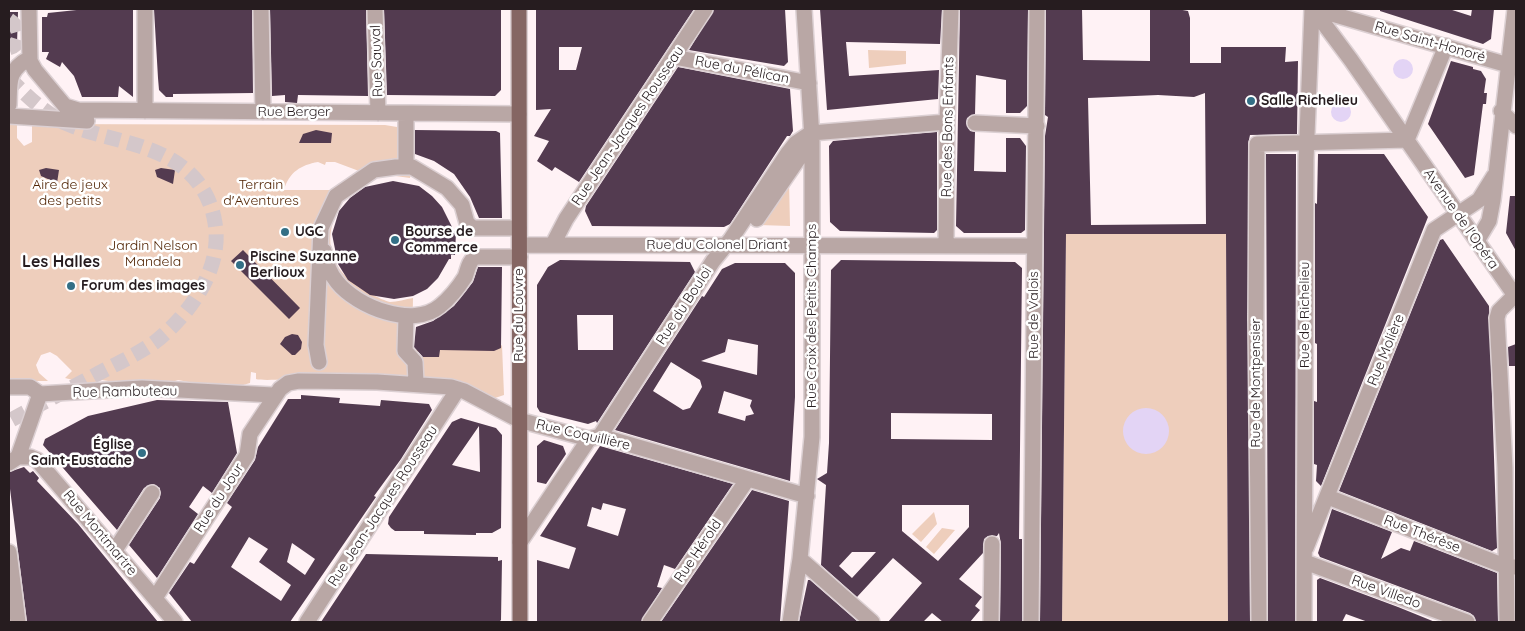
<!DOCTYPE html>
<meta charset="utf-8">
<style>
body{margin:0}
#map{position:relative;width:1525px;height:631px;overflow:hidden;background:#fff2f5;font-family:Quicksand,sans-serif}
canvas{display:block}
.frame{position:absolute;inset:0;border:10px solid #261c1f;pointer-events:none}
</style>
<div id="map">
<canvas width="1525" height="631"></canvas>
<div class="frame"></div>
</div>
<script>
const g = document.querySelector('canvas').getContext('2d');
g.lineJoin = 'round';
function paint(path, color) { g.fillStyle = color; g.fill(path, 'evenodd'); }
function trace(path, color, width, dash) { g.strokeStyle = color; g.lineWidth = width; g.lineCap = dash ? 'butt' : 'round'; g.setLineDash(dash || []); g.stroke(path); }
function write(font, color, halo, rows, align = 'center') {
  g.font = font + ' Quicksand,sans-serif'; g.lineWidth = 5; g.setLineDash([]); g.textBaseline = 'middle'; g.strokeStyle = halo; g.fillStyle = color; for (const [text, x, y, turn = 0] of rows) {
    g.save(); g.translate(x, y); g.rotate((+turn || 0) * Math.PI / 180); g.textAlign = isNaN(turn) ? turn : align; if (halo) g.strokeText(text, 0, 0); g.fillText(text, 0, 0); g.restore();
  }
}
const green = new Path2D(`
 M868,50L906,51V64L869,68Z
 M9,123H17V138L24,146L32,142V124L385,125L415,130V153L410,178L359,171L335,162H326L325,165L318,162C301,165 289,172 284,190H331L343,202C317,241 333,277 373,295C377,297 385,301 390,302C397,302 406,299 413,298L412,350H418V357H439V350H496L502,345L504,395L495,398L472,386L457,382C404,381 351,379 298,379C290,379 261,381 256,379V373L251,372L250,383L243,385H205L178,380L166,384H128L102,380L89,384L65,378L72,371L57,356L50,352L41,355L36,365L39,373L48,381H9Z
 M789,180L790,226L759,225Z
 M1066,234H1226L1228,622H1062Z
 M934,512L937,524L921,542L912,534Z
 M942,528L955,530L934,554L926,547Z`);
const water = new Path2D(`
 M1393 69a10 10 0 1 1 20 0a10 10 0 1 1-20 0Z
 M1331 112a10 10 0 1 1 20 0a10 10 0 1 1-20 0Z
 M1123 431a23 23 0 1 1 46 0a23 23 0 1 1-46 0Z`);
const building = new Path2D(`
 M86,9H133V97L119,86L118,97H82L74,76L62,62L60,67L46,59L49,52H42V17H47L48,13Z
 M154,9H252L253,93L173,94V97H166L159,90L158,78Z
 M270,9H366L368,96L298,95L297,103L285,102V95L272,96Z
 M384,9H501V90L495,96L387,95Z
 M536,9H694L579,182L555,167L552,171L537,161L549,141L534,136L551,109L536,110ZM559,47H582L576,70H559Z
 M714,9H785L788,62L784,66L689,50Z
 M820,9H942L940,44L846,42L849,76L939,70L938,99L827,110Z
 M960,9H1028L1027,106L1020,113H1006V80L976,75L975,114L967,118L966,123L970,131L975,132L974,171L1006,172V138H1020L1026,146L1025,230L1021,233H964L956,226Z
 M1046,9H1082L1083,60L1150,61V9H1177L1188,11L1190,18V63H1221V47H1286L1285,62L1298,61L1297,134L1250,135L1248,144L1250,622H1228L1226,234H1066L1062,622H1040L1045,136L1048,117L1045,115ZM1205,93L1206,224L1091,225L1088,98L1158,95L1194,97Z
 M1380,9H1449L1471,16L1472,9H1494L1491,39L1483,44L1380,11Z
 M9,12H18L17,44H9Z
 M1451,61L1473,67V69L1481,71L1486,79L1484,93H1487L1486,104H1483L1474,175L1465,178L1428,124Z
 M678,67L790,89L793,131L790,136H787L730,224L724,227L592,226L585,211L586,206Z
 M316,130L332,133L331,143H299L303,134Z
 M415,130L496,131L500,133L502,218H479L470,197L454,174L434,161L415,154Z
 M937,132V230L934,233L840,231L830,222L829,146L833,141Z
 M1266,154H1296L1295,622H1268Z
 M1318,154H1384L1428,217L1321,486L1316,481L1317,465L1314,464V401L1317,402V344L1315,343V203L1317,204Z
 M46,168L59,170L57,183L41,176L39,170Z
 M161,168L175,170L173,184L157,177L155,170Z
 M393,181L419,186L432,196L442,207L452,227V231H456L455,255H451V259H449L438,278L427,289L413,296L394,299L370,295L348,280L338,264L332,234L339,211L350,198L365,187Z
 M1510,196H1516V251L1506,233Z
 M1443,239L1489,306L1497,548L1492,551L1339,491L1440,240Z
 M243,250L300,308L289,319L231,261Z
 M560,260L690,262L695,272L597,423L596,421L588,424L540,412L537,407V285L548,267ZM577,315H613V350H578Z
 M841,260L1015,262L1022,268L1019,539H1022V622H1000L1001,544L999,533L997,536H988L984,539L983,553L959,579L982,597L975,606L980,610L970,622H943L932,613L923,622H888L922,583L893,558L857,597L821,565L826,485L817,479L827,473L829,443L831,270ZM891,413L992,414V440L891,439ZM902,505H969V527L938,561L902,531ZM852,552H876L852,578L839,566Z
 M735,263H785L795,273V397L790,481L615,430L702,296L704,297L722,269ZM728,339L758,345L757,375L701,361L725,352ZM671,362L700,380L702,387L690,408L683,410L653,391ZM724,391L752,400L750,406L754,414L746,416L745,421L718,413Z
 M478,267H502L501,348L494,351L440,350L439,357H423L414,347L416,327L433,321L454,306L473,282Z
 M292,334L298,335L302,342L301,349L295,355H292L280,344L285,337Z
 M1516,344V366H1509L1508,347Z
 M301,395L340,398L339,403L380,406L381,400L429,404L432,410L401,459L374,496L376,497L290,622H192L169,593L190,562L194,564L232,507L227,503L255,460L258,447L288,399H301ZM249,537L268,549L259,562L291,585L281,601L231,567ZM292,543L315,559L305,575L287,562Z
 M157,400L228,402L237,453L212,493L203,486L189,507L198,514L157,578L129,545L160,498V488L153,484L144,488L117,530L43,445L45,439L88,416Z
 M461,418L496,428L502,435L501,528L492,533H476V535L424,534V531H395L391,528L388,524L389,517L452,422ZM479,426L480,472L452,465Z
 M544,440L563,446L566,454L546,484L537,482V446Z
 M600,446L733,484L675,569L664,565L657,587L662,588L641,622H537V560L569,569L576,548L540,536ZM603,503L626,509L618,536L587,526L592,507L601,510Z
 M24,467L30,473L33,471L39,478L37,481L78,524L158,622H27L9,481V472Z
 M752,490L789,501L780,622H661Z
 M1332,509L1392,532L1381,559L1401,548L1410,551L1414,541L1497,573L1498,622H1476L1474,616L1470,613L1320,557L1318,553Z
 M366,554L498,557V561L502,560L501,620L499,622H321Z
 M1320,578L1398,607L1435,622H1368L1346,614L1342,622H1317V580Z
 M808,580H810L858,622H799Z`);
const minorTunnel = new Path2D(`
 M9,20C20,27 24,43 9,48
 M9,78C26,95 43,112 65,123C99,138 139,141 172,160C196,174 211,196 215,223C223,269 190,314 155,342C138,354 118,363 99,373C69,389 39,405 9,421`);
const minor = new Path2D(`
 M29,9L30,61L35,70L65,106L78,110L519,114
 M145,9V111
 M261,9L263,112
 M375,9L378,113
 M1313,9L1351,60L1516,297
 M1315,9L1515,67
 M674,57L809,83
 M9,105C10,82 7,70 30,58
 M1501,111L1516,126
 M9,116L87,121
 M975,123L1037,126
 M811,133L947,122
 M1407,140L1446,46
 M406,167V121
 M757,219L812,139
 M1477,241L1489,221L1493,200L1515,9
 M553,244L566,219L705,9
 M520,245L1034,246
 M946,246L947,122L951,9
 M324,251C326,262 330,274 337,282C357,307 413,329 440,306C450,298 458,288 465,277C468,270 468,262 475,257H520
 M406,317L405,351L415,362L416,382
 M319,362L316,345L321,228L336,196L374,170L396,167H412L447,188L462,205L467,223L473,228H519
 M9,387H30L40,394L142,388L273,395
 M600,436L713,261L731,239L788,153L796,143L811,133
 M18,457H30L37,460L175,622
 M9,463L18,457L40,394
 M1328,497L1507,567H1516
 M520,542L589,439
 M1306,548L1434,230L1479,200L1494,176
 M115,550L152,493
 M9,552L18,622
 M800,559L872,622
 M1305,562L1467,622
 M155,598L247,455L250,434L280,389L288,383L299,381L377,382L451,387L464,391L519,420L589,439L600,436L807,496
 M307,622L458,389
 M650,622L747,480
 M790,622L800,559L812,437V139L804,9
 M991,622L992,544
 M1031,622L1037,9
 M1259,622L1256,318L1257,144L1407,140
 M1304,622L1306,160L1312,9
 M1507,622L1505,468L1497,318L1499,311L1515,295`);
const major = new Path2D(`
 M519,9L520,622`);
const markers = [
 [1251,101,5,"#336f86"],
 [285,232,5,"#336f86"],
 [395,240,5,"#336f86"],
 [240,265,5,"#336f86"],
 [71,286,5,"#336f86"],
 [142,453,5,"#336f86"]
];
const streetNames = [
 ["Rue Saint-Honoré",1430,42,16],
 ["Rue Sauval",377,61,-92],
 ["Rue du Pélican",742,70,11],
 ["Rue Berger",294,112],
 ["Rue Jean-Jacques Rousseau",628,126,-56],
 ["Rue des Bons Enfants",948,127,-89],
 ["Avenue de l'Opéra",1461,219,55],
 ["Rue du Colonel Driant",717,245],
 ["Rue du Bouloi",684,306,-57],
 ["Rue du Louvre",519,315,-90],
 ["Rue de Valois",1034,315,-90],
 ["Rue de Richelieu",1305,315,-90],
 ["Rue Croix des Petits Champs",812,316,-90],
 ["Rue Molière",1386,350,-68],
 ["Rue de Montpensier",1256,383,-90],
 ["Rue Rambuteau",125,392,-1],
 ["Rue Coquillière",583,435,13],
 ["Rue du Jour",219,498,-57],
 ["Rue Jean-Jacques Rousseau",383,506,-57],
 ["Rue Montmartre",100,533,50],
 ["Rue Thérèse",1422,534,21],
 ["Rue Hérold",698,551,-56],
 ["Rue Villedo",1386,592,20]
];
const poiNames = [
 ["Salle Richelieu",1261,101],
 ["UGC",295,232],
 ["Bourse de",405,232],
 ["Commerce",405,248],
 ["Piscine Suzanne",250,257],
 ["Berlioux",250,273],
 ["Forum des images",81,286],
 ["Église",132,445,"right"],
 ["Saint-Eustache",132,461,"right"]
];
const parkNames = [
 ["Aire de jeux",70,185],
 ["des petits",70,201],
 ["Terrain",261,185],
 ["d'Aventures",261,201],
 ["Jardin Nelson",153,246],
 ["Mandela",153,262]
];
const quarterNames = [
 ["Les Halles",61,262]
];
paint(green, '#eecebc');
paint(water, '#e3d4f5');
paint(building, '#533b50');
trace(minorTunnel, '#d4c7ca', 15, [15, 8]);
trace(minor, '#dcd0d3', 18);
trace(major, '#dcd0d3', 18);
trace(minor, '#b9a7a5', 15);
trace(major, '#856663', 15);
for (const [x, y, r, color] of markers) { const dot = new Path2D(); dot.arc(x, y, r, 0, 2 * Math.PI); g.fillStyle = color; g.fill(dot); trace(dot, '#fff', 2); }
write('14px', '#261c1f', '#fff', streetNames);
write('bold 14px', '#261c1f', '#fff', poiNames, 'left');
write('14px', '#512505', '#fff', parkNames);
write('bold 16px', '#261c1f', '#fff', quarterNames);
</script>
